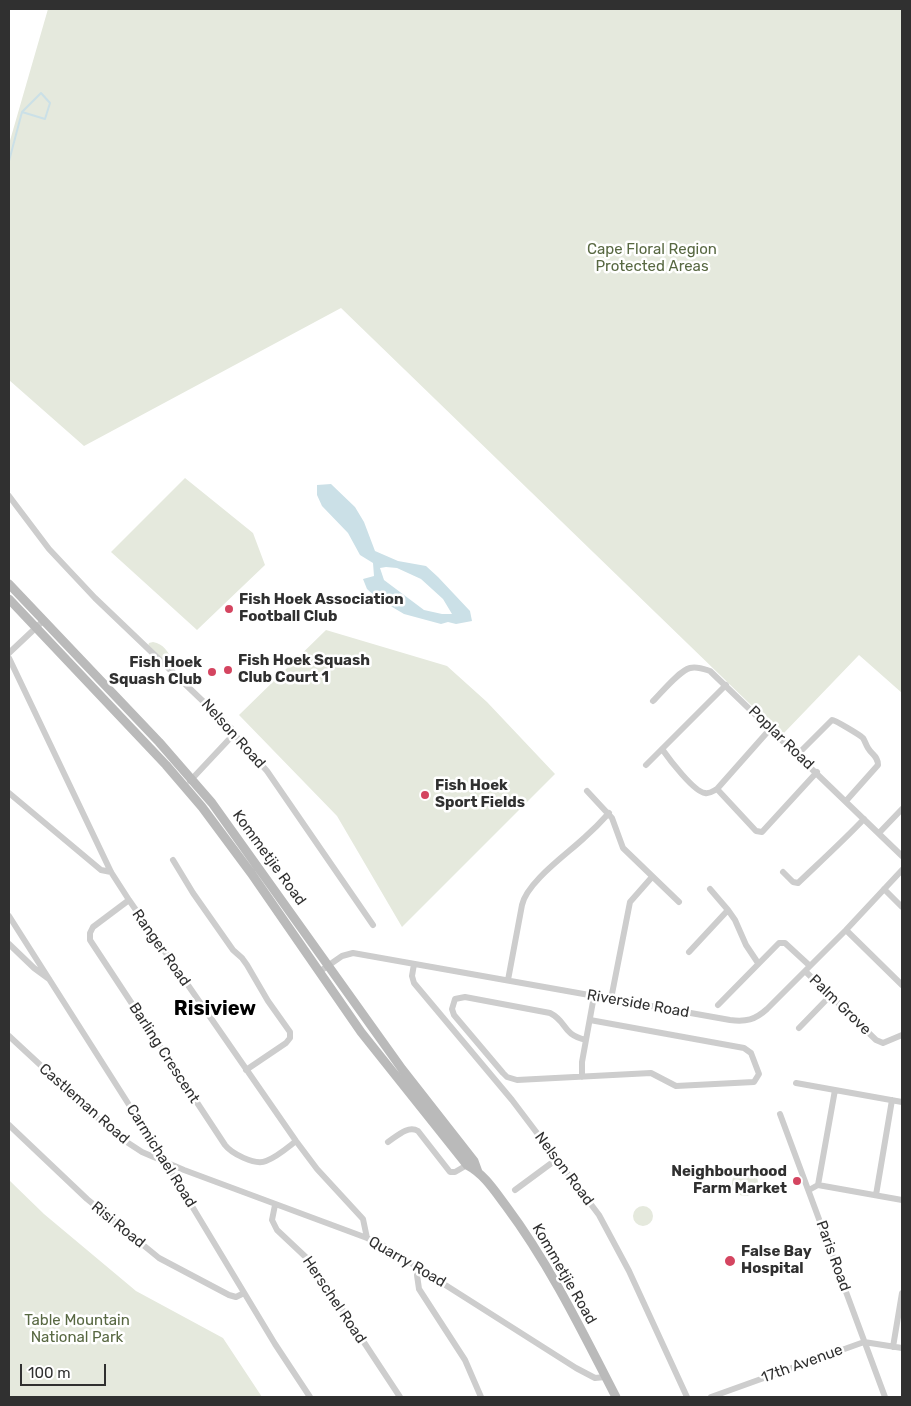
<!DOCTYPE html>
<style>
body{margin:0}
#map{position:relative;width:911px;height:1406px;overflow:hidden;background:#fff;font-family:Rubik,sans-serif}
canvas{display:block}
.frame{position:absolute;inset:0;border:10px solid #303030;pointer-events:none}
.scale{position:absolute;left:20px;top:1364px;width:86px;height:22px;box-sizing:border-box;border:2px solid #303030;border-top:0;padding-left:6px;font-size:15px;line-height:18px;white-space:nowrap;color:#303030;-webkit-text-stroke:4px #fff;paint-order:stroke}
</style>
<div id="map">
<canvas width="911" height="1406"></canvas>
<div class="frame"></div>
<div class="scale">100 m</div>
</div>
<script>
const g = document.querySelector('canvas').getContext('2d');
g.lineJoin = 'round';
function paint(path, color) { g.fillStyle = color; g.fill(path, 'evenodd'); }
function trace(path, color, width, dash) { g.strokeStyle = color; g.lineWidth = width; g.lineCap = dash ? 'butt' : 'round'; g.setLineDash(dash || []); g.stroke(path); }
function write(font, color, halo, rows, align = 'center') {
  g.font = font + ' Rubik,sans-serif'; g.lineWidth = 5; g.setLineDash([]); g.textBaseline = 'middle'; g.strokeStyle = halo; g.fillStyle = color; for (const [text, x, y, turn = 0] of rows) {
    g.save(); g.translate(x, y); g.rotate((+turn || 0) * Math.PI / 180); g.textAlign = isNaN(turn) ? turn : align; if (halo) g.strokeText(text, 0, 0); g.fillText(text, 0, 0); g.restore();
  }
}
const green = new Path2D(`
 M48,9H902V693L859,655L782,735L341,308L84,446L9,380V144Z
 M185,478L253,533L265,565L197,630L111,552Z
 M326,630L447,666L487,702L555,774L402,927L337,816L239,715Z
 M153,642C164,644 167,651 173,660L171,663L175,668L174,670L148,646L149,643Z
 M732 1183a13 13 0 1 1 26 0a13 13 0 1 1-26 0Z
 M9,1180L44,1214L136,1291L223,1338L262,1397H9Z
 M633 1216a10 10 0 1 1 20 0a10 10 0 1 1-20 0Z`);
const water = new Path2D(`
 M331,484L355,507L364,522L375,551L398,561L426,566L438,577L470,611L472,621L456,624L448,622L441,624L404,614L377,598L367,589L363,579L374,576L373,563L360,555L348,533L322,506L317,495V485ZM386,567L397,568L421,579L443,599L452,614H442L424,610L384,580L380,568Z`);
const stream = new Path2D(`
 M9,161L22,112L41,93L50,103L45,119L22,112`);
const street = new Path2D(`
 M9,496L49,549L95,598L231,728L234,734L267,771L373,925
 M9,653L43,621
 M9,658L111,872L129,900L296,1141L317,1169L363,1219L367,1238
 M653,701C662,692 679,671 690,668C697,666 704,669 710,671L902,856
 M662,749C669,759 694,792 705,793C710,794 713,791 717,789L771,728
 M798,754L832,720C835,720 860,735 863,738C865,741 866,745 868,748C872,755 878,756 878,765L846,801
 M646,765L726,685
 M190,781L234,734
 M717,789L756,831L762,832L817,772
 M587,791L612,818L623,848L679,902
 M9,793L101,870L111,872
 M879,833L902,809
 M173,860L193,893L233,950L242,958L247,965L268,1001L290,1032V1038L286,1043L246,1070
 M783,872L793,882L798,883C820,862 843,841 864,819
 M710,889L728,910L735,920L746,945L758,963
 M884,889L902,907
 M129,900L93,927L90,933V940L225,1145C231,1153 255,1166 266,1161C277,1157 287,1148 296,1141
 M9,916L166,1163L275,1344L310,1397
 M846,930L902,985
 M9,944L34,968L49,979
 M689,952L728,910
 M414,964L412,976L414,983L512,1100L599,1215L629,1271L687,1397
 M805,971L876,1040L883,1043L902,1035
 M319,972L342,956L353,953L730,1020C746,1022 755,1020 767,1009L846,930L902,870
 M508,980L522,905C527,882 567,854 584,838C593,830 601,822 609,813
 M611,999L630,902L652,877
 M718,1005L779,943H785L810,966
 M799,1028L831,995
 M9,1036L116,1135L142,1152L184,1170L367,1238L384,1246L576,1368L595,1378L605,1377
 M586,1040C561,1034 568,1022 550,1013L465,997L455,999L452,1009L454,1015L503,1073L507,1077L517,1080L651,1073L676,1086L754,1082L759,1074L751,1053L744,1048L590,1020
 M582,1077V1062L594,996
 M796,1083L902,1102
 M780,1114L885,1397
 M9,1125L87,1199L159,1258L229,1295L236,1297L244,1293
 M388,1142C397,1136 408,1125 418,1131L450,1172H455L467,1165
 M818,1185L835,1090
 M515,1190L557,1159
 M809,1190L818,1185L902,1200
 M876,1195L892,1100
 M275,1205L272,1220L277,1230L311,1262L400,1397
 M421,1268L417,1275L419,1289L465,1360L481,1397
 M893,1347L902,1293
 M711,1397L864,1342L902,1348`);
const secondary = new Path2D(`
 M9,584L159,742L212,803L402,1069L474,1161L478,1172
 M9,599L166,765L202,807L251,873L361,1032L467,1165C484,1174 494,1190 506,1206C550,1265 582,1331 616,1397`);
const markers = [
 [229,609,5,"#d44560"],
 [228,670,5,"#d44560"],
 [212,672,5,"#d44560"],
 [425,795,5,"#d44560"],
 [797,1181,5,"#d44560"],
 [730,1261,6,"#d44560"]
];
const parkNames = [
 ["Cape Floral Region",652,250],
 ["Protected Areas",652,267],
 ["Table Mountain",77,1321],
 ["National Park",77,1338]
];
const poiNames = [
 ["Fish Hoek Association",239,600],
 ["Football Club",239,617],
 ["Fish Hoek Squash",238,661],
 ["Club Court 1",238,678],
 ["Fish Hoek",202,663,"right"],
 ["Squash Club",202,680,"right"],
 ["Fish Hoek",435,786],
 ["Sport Fields",435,803],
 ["Neighbourhood",787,1172,"right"],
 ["Farm Market",787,1189,"right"],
 ["False Bay",741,1252],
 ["Hospital",741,1269]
];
const streetNames = [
 ["Nelson Road",233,734,48],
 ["Poplar Road",781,738,44],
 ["Kommetjie Road",269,858,54],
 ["Ranger Road",161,948,55],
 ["Riverside Road",638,1004,10],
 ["Palm Grove",840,1005,44],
 ["Barling Crescent",164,1053,57],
 ["Castleman Road",84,1104,41],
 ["Carmichael Road",161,1156,58],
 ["Nelson Road",564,1169,53],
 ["Risi Road",118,1225,39],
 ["Paris Road",833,1256,70],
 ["Quarry Road",407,1262,30],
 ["Kommetjie Road",564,1274,60],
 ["Herschel Road",334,1300,56],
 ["17th Avenue",802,1364,-20]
];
const districtNames = [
 ["Risiview",215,1009]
];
paint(green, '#e5e9dd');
paint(water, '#cbe0e7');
trace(stream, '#cbe0e7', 2);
trace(street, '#cdcdcd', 6);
trace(secondary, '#bababa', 9);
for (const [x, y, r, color] of markers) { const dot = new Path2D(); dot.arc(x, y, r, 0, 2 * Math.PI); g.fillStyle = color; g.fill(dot); trace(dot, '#fff', 2); }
write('15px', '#586842', '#fff', parkNames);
write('bold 15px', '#303030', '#fff', poiNames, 'left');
write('15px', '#303030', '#fff', streetNames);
write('bold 20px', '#000', '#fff', districtNames);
</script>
